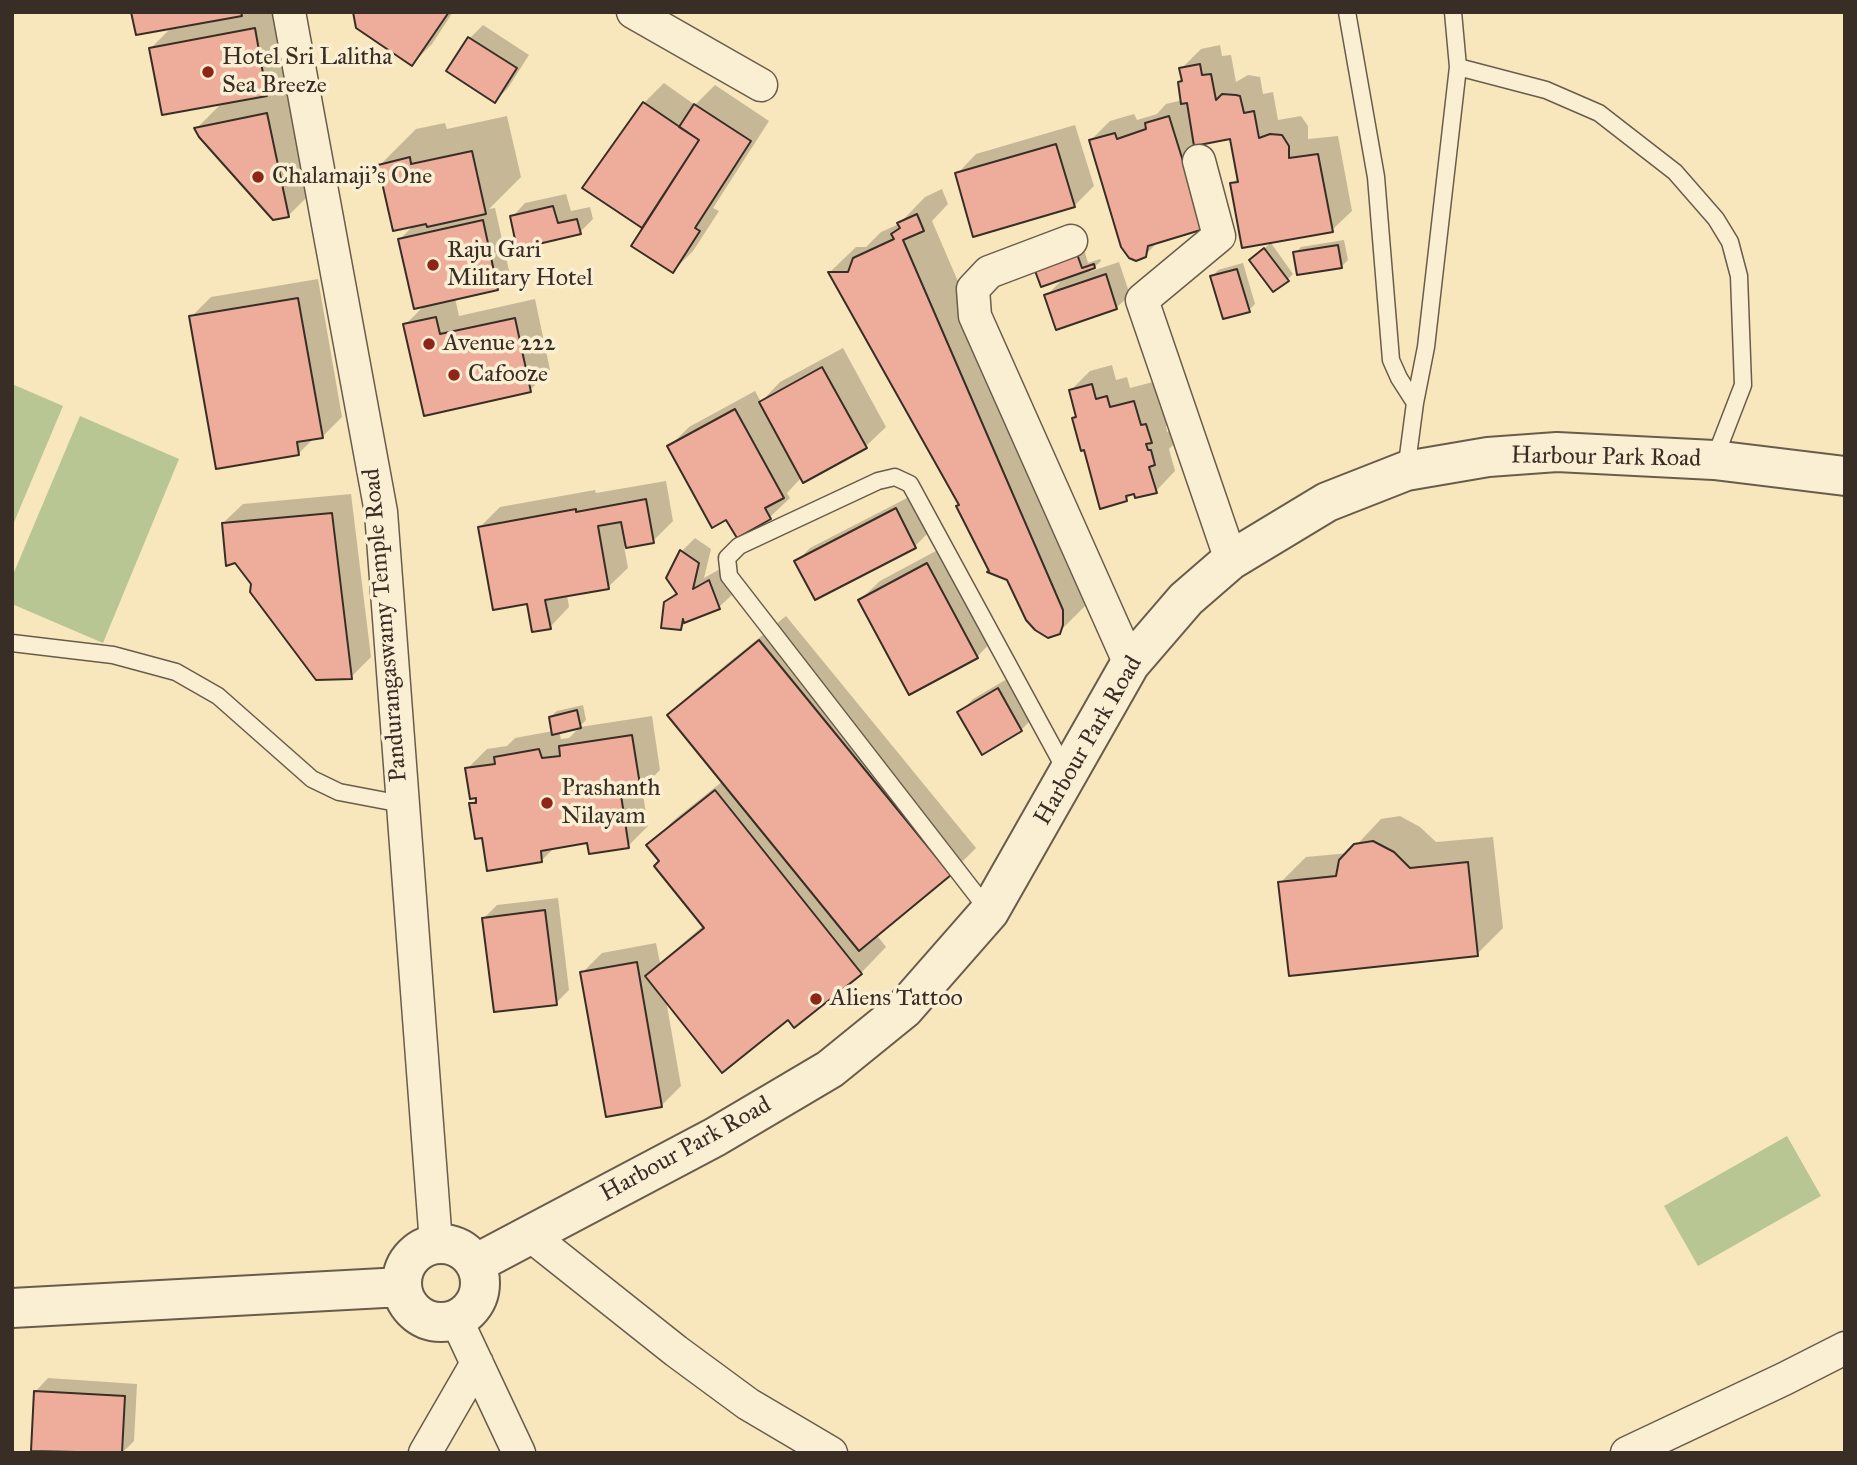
<!DOCTYPE html>
<style>
body{margin:0}
#map{position:relative;width:1857px;height:1465px;overflow:hidden;background:#f8e6bc;font-family:"IM FELL Great Primer",serif}
canvas{display:block}
.frame{position:absolute;inset:0;border:14px solid #392e26;pointer-events:none}
</style>
<div id="map">
<canvas width="1857" height="1465"></canvas>
<div class="frame"></div>
</div>
<script>
const g = document.querySelector('canvas').getContext('2d');
g.lineJoin = 'round';
function paint(path, color) { g.fillStyle = color; g.fill(path, 'evenodd'); }
function trace(path, color, width, dash) { g.strokeStyle = color; g.lineWidth = width; g.lineCap = dash ? 'butt' : 'round'; g.setLineDash(dash || []); g.stroke(path); }
function write(font, color, halo, rows, align = 'center') {
  g.font = font + ' "IM FELL Great Primer",serif'; g.lineWidth = 7; g.setLineDash([]); g.textBaseline = 'middle'; g.strokeStyle = halo; g.fillStyle = color; for (const [text, x, y, turn = 0] of rows) {
    g.save(); g.translate(x, y); g.rotate((+turn || 0) * Math.PI / 180); g.textAlign = isNaN(turn) ? turn : align; if (halo) g.strokeText(text, 0, 0); g.fillText(text, 0, 0); g.restore();
  }
}
const green = new Path2D(`
 M12,384L63,406L12,527Z
 M80,416L179,459L103,643L12,604V577Z
 M1787,1136L1821,1196L1698,1266L1664,1206Z`);
const shadow = new Path2D(`
 M133,12H294L302,58L277,83L303,78L325,179L289,215L197,128L223,102L151,48L172,27Z
 M355,12H453L432,44L412,64Z
 M483,25L529,55L508,88L495,101L449,70L470,38Z
 M1220,45L1222,56L1231,55L1236,82L1248,75L1260,77L1263,94L1273,92L1278,120L1301,116L1308,126V139L1338,136L1352,211L1332,230L1232,184L1239,177L1231,137L1203,142L1223,208L1159,241L1141,259L1090,141L1110,121L1134,114L1137,120L1157,114L1166,104L1183,100L1180,82L1183,79L1181,69L1201,49Z
 M664,83L695,105L715,85L769,121L713,208L719,211L693,251L673,271L645,228L585,187L644,103Z
 M507,116L521,177L489,209L495,208L510,275L497,288L455,298L459,316L535,299L550,370L530,390L405,325L426,304L400,239L414,225L380,165L416,129L445,123L447,129Z
 M1075,125L1094,186L1074,206L957,174L976,154Z
 M942,189L948,204L932,221L1088,584V597L1085,606L1059,632L1008,579L961,504L830,272L856,247H866L881,232L899,224L925,197Z
 M566,194L571,211L590,207L593,219L580,232L512,217L525,203Z
 M1344,240L1348,260L1342,266L1295,253L1301,247Z
 M1271,243L1293,274L1287,280L1257,254Z
 M1084,249L1088,263L1100,259L1101,261L1089,272L1119,262L1130,295L1116,308L1047,295L1065,277L1042,285Z
 M1243,263L1255,304L1249,310L1212,277L1218,270Z
 M318,279L342,417L322,437L314,438L299,453L191,317L211,297Z
 M843,348L886,427L866,446L802,477L787,493L790,498L770,517L727,518L669,447L689,427L755,391L761,402L780,382Z
 M1112,365L1116,380L1127,377L1130,388L1153,382L1160,407L1166,405L1171,422L1166,426L1167,432L1171,431L1174,444L1169,449L1175,471L1156,491H1135L1126,499L1085,447L1074,418L1077,415L1070,391L1090,371Z
 M666,481L673,521L653,541L624,546L628,568L608,587L567,595L569,607L550,627L528,602L480,527L500,507L595,490L596,493Z
 M351,494L371,657L351,677L253,583L223,523L243,504Z
 M909,497L928,533L915,546L797,561L810,548Z
 M695,538L711,549L704,578L722,568L733,594L719,607L689,619L681,628L665,603L677,591L668,578L682,551Z
 M947,545L996,637L977,657L860,600L880,581Z
 M786,616L976,848L950,874L876,934L886,947L861,973L788,1018L666,1000L681,1086L661,1106L582,973L602,953L656,943L660,963L704,925L649,845L674,820L723,781L669,715L695,690Z
 M1012,676L1034,717L1021,730L960,712L973,699Z
 M583,705L586,720L580,726L559,731L561,739L569,738L580,727L652,716L660,770L642,788L648,826L628,846L588,841L555,847L542,860L484,836L471,804L480,795L467,769L487,749L507,746L515,738L553,731L550,717L557,711Z
 M1400,816L1420,827L1436,842L1493,837L1503,928L1477,954L1280,883L1306,857L1349,853L1381,819Z
 M558,898L569,990L556,1003L484,918L497,905Z
 M48,1378L137,1384L134,1441L122,1453L33,1449L35,1392Z`);
const building = new Path2D(`
 M131,12H241L242,16L136,35Z
 M353,12H449L412,66L356,28Z
 M255,28L267,96L162,115L149,48Z
 M468,37L517,68L495,103L446,71Z
 M1200,64L1202,75L1211,74L1216,100L1222,94L1236,95L1240,96L1244,113L1254,111L1259,138L1270,134L1282,135L1289,146V158L1318,154L1333,232L1242,248L1230,183L1238,182L1230,139L1194,146L1187,103L1181,104L1178,82L1182,81L1179,68Z
 M643,102L699,140L642,228L582,188Z
 M694,104L751,141L695,228L700,231L673,273L631,246L699,140L679,127Z
 M267,113L289,217L273,220L199,137L194,128Z
 M1169,116L1204,229L1148,246L1146,257L1136,261L1129,258L1121,247L1089,140L1115,133L1117,139L1146,129L1145,123Z
 M1056,144L1075,207L973,237L955,173Z
 M472,151L486,214L427,227L426,224L393,231L378,165L410,157L411,164Z
 M553,206L558,223L577,219L581,234L517,249L510,216Z
 M917,214L924,231L903,240L1063,610V625L1060,634L1048,638L1035,630L1026,620L1007,580L987,572L989,571L956,506L959,505L828,272H848L853,258L894,239L891,234L900,228L897,223Z
 M483,220L498,290L414,309L398,239Z
 M1338,245L1342,268L1297,275L1293,252Z
 M1264,248L1289,281L1273,292L1249,260Z
 M1077,254L1082,268L1094,264L1095,268L1041,287L1034,268Z
 M1237,269L1250,312L1223,319L1210,276Z
 M1106,274L1117,309L1056,330L1044,295Z
 M298,298L323,438L297,442L299,455L216,469L189,316Z
 M436,317L440,334L515,318L531,392L424,416L403,324Z
 M822,367L867,448L803,483L759,402Z
 M1092,384L1096,399L1107,396L1110,407L1134,401L1141,425L1146,424L1152,443L1146,444L1148,450H1151L1155,465L1149,467L1157,493L1135,498L1134,494L1126,496L1127,501L1100,509L1084,450L1081,451L1072,418L1076,417L1069,390Z
 M735,409L784,498L765,508L771,519L737,538L726,520L712,528L667,446Z
 M646,499L654,543L626,548L621,522L598,526L609,589L545,600L551,629L532,632L527,604L493,610L478,527L576,509V512Z
 M896,508L916,548L815,600L794,561Z
 M332,513L352,679L316,680L250,592L251,584L235,563L226,566L222,523Z
 M680,550L699,563L693,589L709,580L720,609L684,623L683,619L681,630L661,628L664,602L677,594L666,578Z
 M927,563L978,658L909,695L858,600Z
 M759,640L951,875L859,951L667,715Z
 M998,688L1022,731L982,755L957,712Z
 M577,710L581,728L552,735L549,717Z
 M632,735L641,791L621,795L629,848L589,854L587,843L541,851L542,862L487,871L482,838L475,839L469,803H476V798L470,799L465,768L495,764L494,757L539,749L542,758L560,756L559,746Z
 M715,790L862,974L794,1028L788,1020L722,1073L645,976L704,928L654,866L659,861L646,845Z
 M1373,841L1394,852L1410,868L1468,862L1478,956L1289,976L1278,882L1336,876L1339,860L1354,844Z
 M545,910L557,1005L494,1012L482,918Z
 M637,962L662,1107L606,1117L580,972Z
 M34,1391L125,1396L122,1453L31,1451Z`);
const service = new Path2D(`
 M1347,12L1376,177L1391,360L1399,378L1415,403L1406,471
 M1458,67L1546,90L1599,113L1675,172L1716,219L1730,242L1739,276L1743,385L1714,460
 M1415,403L1426,347L1458,67L1453,12
 M12,643L113,655L176,672L218,696L312,779L339,792L402,804
 M988,910L729,576L727,558L739,546L878,481L895,477L910,484L1066,771`);
const minor = new Path2D(`
 M289,12L381,512L436,1244
 M633,12L761,85
 M1199,161L1219,236L1142,300L1231,560
 M1071,241L989,272L973,289L975,316L1130,664
 M530,1235L676,1351L748,1404L831,1453
 M456,1319L519,1453
 M425,1453L477,1363
 M1627,1453L1784,1379L1845,1348`);
const tertiary = new Path2D(`
 M402 1283a39 39 0 1 1 78 0a39 39 0 1 1-78 0Z
 M475,1264L715,1137L830,1069L904,1009L989,912L1130,664L1186,599L1231,560L1327,502L1406,471L1488,457L1557,452L1714,460L1845,476
 M12,1308L402,1287`);
const markers = [
 [208,72,7,"#8f2418"],
 [258,177,7,"#8f2418"],
 [433,265,7,"#8f2418"],
 [429,344,7,"#8f2418"],
 [454,375,7,"#8f2418"],
 [547,803,7,"#8f2418"],
 [816,999,7,"#8f2418"]
];
const poiNames = [
 ["Hotel Sri Lalitha",222,58],
 ["Sea Breeze",222,86],
 ["Chalamaji's One",272,177],
 ["Raju Gari",447,251],
 ["Military Hotel",447,279],
 ["Avenue 222",443,344],
 ["Cafooze",468,375],
 ["Prashanth",561,789],
 ["Nilayam",561,817],
 ["Aliens Tattoo",830,999]
];
const streetNames = [
 ["Harbour Park Road",1606,458,1],
 ["Pandurangaswamy Temple Road",386,625,-95],
 ["Harbour Park Road",1089,741,-60],
 ["Harbour Park Road",686,1150,-29]
];
paint(green, '#b8c694');
paint(shadow, '#0003');
paint(building, '#edad9a');
trace(building, '#392e26', 2);
trace(service, '#695c4c', 19);
trace(minor, '#695c4c', 35);
trace(tertiary, '#695c4c', 42);
trace(service, '#faefd3', 16);
trace(minor, '#faefd3', 32);
trace(tertiary, '#faefd3', 38);
for (const [x, y, r, color] of markers) { const dot = new Path2D(); dot.arc(x, y, r, 0, 2 * Math.PI); g.fillStyle = color; g.fill(dot); trace(dot, '#faefd3', 2.5); }
write('24px', '#392e26', '#faefd3', poiNames, 'left');
write('24px', '#392e26', '#faefd3', streetNames);
</script>
